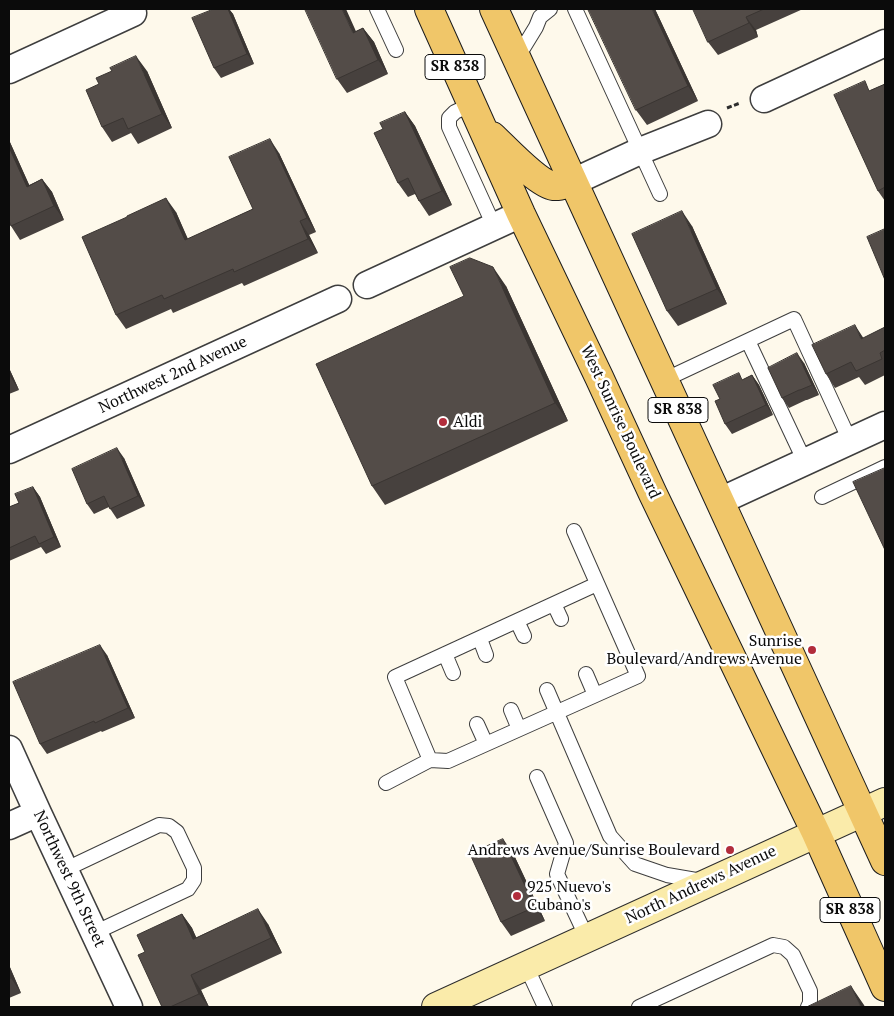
<!DOCTYPE html>
<style>
body{margin:0}
#map{position:relative;width:894px;height:1016px;overflow:hidden;background:#fef9eb;font-family:"PT Serif",serif}
canvas{display:block}
.frame{position:absolute;inset:0;border:10px solid #0b0b0b;pointer-events:none}
</style>
<div id="map">
<canvas width="894" height="1016"></canvas>
<div class="frame"></div>
</div>
<script>
const g = document.querySelector('canvas').getContext('2d');
g.lineJoin = 'round';
function trace(path, color, width, dash) { g.strokeStyle = color; g.lineWidth = width; g.lineCap = dash ? 'butt' : 'round'; g.setLineDash(dash || []); g.stroke(path); }
function paint(path, color) { g.fillStyle = color; g.fill(path, 'evenodd'); }
function write(font, color, halo, rows, align = 'center') {
  g.font = font + ' "PT Serif",serif'; g.lineWidth = 5; g.setLineDash([]); g.textBaseline = 'middle'; g.strokeStyle = halo; g.fillStyle = color; for (const [text, x, y, turn = 0] of rows) {
    g.save(); g.translate(x, y); g.rotate((+turn || 0) * Math.PI / 180); g.textAlign = isNaN(turn) ? turn : align; if (halo) g.strokeText(text, 0, 0); g.fillText(text, 0, 0); g.restore();
  }
}
const path = new Path2D(`
 M727,108L740,103`);
const lane = new Path2D(`
 M377,9L396,50
 M575,9L660,194
 M517,58L536,27L540,17L550,9
 M472,104L455,112L449,118V127L494,226
 M748,341L805,462
 M664,380L794,319L850,441
 M822,497L885,467
 M574,531L638,676L448,761L430,760L395,677L597,584
 M554,604L561,619
 M517,621L524,636
 M480,639L486,655
 M445,654L453,673
 M586,674L595,695
 M547,690L610,836L635,864L667,875L702,881
 M511,710L519,729
 M477,724L486,744
 M537,777L566,843L557,874L587,938
 M386,783L430,760
 M64,870L159,825L169,826L177,832L194,868V880L188,889L94,933
 M526,966L545,1007
 M639,1007L773,945L784,947L793,955L810,991V1003L808,1007`);
const street = new Path2D(`
 M9,70L133,13
 M764,99L885,43
 M573,182L640,151L708,124
 M367,285L521,214
 M9,450L338,299
 M720,501L885,425
 M9,749L38,813L129,1007
 M9,826L38,813`);
const secondary = new Path2D(`
 M436,1007L885,802`);
const primary = new Path2D(`
 M429,9L521,214L599,377L653,494L816,833L885,987
 M494,9L885,861
 M492,136C505,148 538,184 554,186C560,187 567,183 573,182`);
const wall = new Path2D(`
 M214,9H229L233,14L254,64L221,78L214,68Z
 M655,9L698,101L647,125L636,110Z
 M693,9H803L756,30L758,37L718,55L708,42Z
 M363,28L374,42L388,74L347,93L337,79L356,31Z
 M147,71L172,128L138,144L131,133L112,142L102,127Z
 M885,84V201L878,191L871,90Z
 M405,112L415,126L452,205L429,216L419,201L415,194L408,197L398,183L383,129Z
 M9,140L29,185L42,179L52,192L64,220L20,240L11,226Z
 M279,153L316,232L309,235L318,253L244,286L242,283L173,313L171,309L126,329L116,315L176,212L188,239L253,209Z
 M692,226L727,304L678,326L667,311Z
 M506,286L568,421L385,505L372,486L464,296Z
 M885,327V375L865,385L859,377L835,388L826,374L864,338Z
 M804,363L819,395L807,400H806L789,408L782,398Z
 M9,368L19,390L9,394Z
 M752,375L759,385L773,415L732,434L725,424L720,399L744,379Z
 M124,458L145,506L117,519L109,507L94,514L87,504Z
 M33,487L40,497L61,547L46,554L41,547L9,561V507L19,503Z
 M107,655L135,718L102,732L101,731L47,754L40,744L45,669Z
 M513,853L545,921L511,936L501,922Z
 M182,914L192,928L196,938L268,924L282,953L201,990L209,1007H162L145,952Z
 M9,965L21,993L9,998Z`);
const shadedWall = new Path2D(`
 M228,9H229L233,14L254,64L247,54Z
 M342,9H346L363,47L353,33Z
 M652,9H655L698,101L688,86Z
 M746,17L756,30L758,37L749,23Z
 M363,28L374,42L388,74L378,60Z
 M136,56L147,71L172,128L162,114Z
 M405,112L415,126L452,205L442,191Z
 M270,139L279,153L316,232L307,218Z
 M9,140L36,200L27,187L9,147Z
 M42,179L52,192L64,220L54,206Z
 M166,198L176,212L194,254L185,240Z
 M682,211L692,226L727,304L717,289Z
 M300,221L309,235L318,253L308,239Z
 M493,267L506,286L568,421L555,403Z
 M855,325L864,339H861Z
 M797,353L804,363L819,395L812,385Z
 M9,368L19,390L9,375Z
 M752,375L759,385L773,415L766,405Z
 M117,448L124,458L145,506L138,496Z
 M33,487L40,497L61,547L54,537Z
 M100,645L107,655L135,718L128,708Z
 M503,839L513,853L545,921L535,907Z
 M258,909L268,924L282,953L271,938Z
 M182,914L192,928L204,954L193,939Z
 M9,965L21,993L11,978L9,973Z
 M191,975L201,990L209,1007L199,994Z
 M851,986L864,1005L865,1007H861Z`);
const building = new Path2D(`
 M214,9H228L247,54L214,68L192,18Z
 M305,9H342L353,33L363,28L378,60L337,79Z
 M588,9H652L688,86L636,110Z
 M693,9H764L746,17L749,23L708,42Z
 M136,56L162,114L128,129L123,118L102,127L86,90L99,84L96,78L112,71L110,68Z
 M865,81L869,91L885,84V187L878,191L834,95Z
 M405,112L442,191L419,201L408,178L398,183L374,133L383,129L380,123Z
 M270,139L307,218L300,221L308,239L234,272L233,269L164,299L162,295L116,315L82,237L127,217V216L166,198L185,240L253,209L229,157Z
 M9,147L27,187L42,179L54,206L11,226L9,221Z
 M682,211L717,289L667,311L632,234Z
 M885,229V280L867,237Z
 M470,258L493,267L555,403L372,486L316,364L464,296L450,267Z
 M855,325L861,339L885,327V350L880,353L882,359L856,371L851,362L826,374L812,345Z
 M797,353L812,385L800,390H799L782,398L768,368Z
 M739,373L742,380L752,375L766,405L725,424L715,401L720,399L713,385Z
 M117,448L138,496L110,509L104,496L87,504L72,469Z
 M885,468V550L853,482Z
 M33,487L54,537L39,544L35,536L9,548V507L19,503L15,494Z
 M100,645L128,708L95,723L94,721L40,744L13,682Z
 M503,839L535,907L501,922L470,854Z
 M258,909L271,938L191,975L199,994L170,1007H162L138,955L145,952L137,935L182,914L193,939Z
 M9,973L11,978L9,979Z
 M851,986L861,1007H807Z`);
const markers = [
 [443,422,5,"#b22d3c"],
 [812,650,5,"#b22d3c"],
 [730,850,5,"#b22d3c"],
 [517,896,5,"#b22d3c"]
];
const shields = [
 [455,67,60],
 [678,410,60],
 [850,910,60]
];
const shieldNames = [
 ["SR 838",455,67],
 ["SR 838",678,410],
 ["SR 838",850,910]
];
const streetNames = [
 ["Northwest 2nd Avenue",173,375,-25],
 ["West Sunrise Boulevard",620,422,65],
 ["Northwest 9th Street",69,879,65],
 ["North Andrews Avenue",701,885,-25]
];
const poiNames = [
 ["Aldi",453,422],
 ["Sunrise",802,641,"right"],
 ["Boulevard/Andrews Avenue",802,659,"right"],
 ["Andrews Avenue/Sunrise Boulevard",720,850,"right"],
 ["925 Nuevo's",527,887],
 ["Cubano's",527,905]
];
trace(lane, '#3e3e3e', 16);
trace(street, '#3e3e3e', 29);
trace(secondary, '#2d2d2d', 30);
trace(primary, '#1c1c1c', 30);
trace(path, '#2d2d2d', 3, [5, 2.5]);
trace(lane, '#fff', 14);
trace(street, '#fff', 26);
trace(secondary, '#faebaa', 28);
trace(primary, '#f0c669', 28);
paint(wall, '#47413e');
paint(shadedWall, '#3a3532');
paint(building, '#534c48');
trace(building, '#3a3532', 1);
for (const [x, y, r, color] of markers) { const dot = new Path2D(); dot.arc(x, y, r, 0, 2 * Math.PI); g.fillStyle = color; g.fill(dot); trace(dot, '#fff', 2); }
for (const [x, y, w] of shields) { const box = new Path2D(); box.roundRect(x - w / 2, y - 12.5, w, 25, 4); g.fillStyle = '#fff'; g.fill(box); trace(box, '#0b0b0b', 1); }
write('bold 15px', '#0b0b0b', null, shieldNames);
write('16px', '#0b0b0b', '#fff', streetNames);
write('16px', '#0b0b0b', '#fff', poiNames, 'left');
</script>
